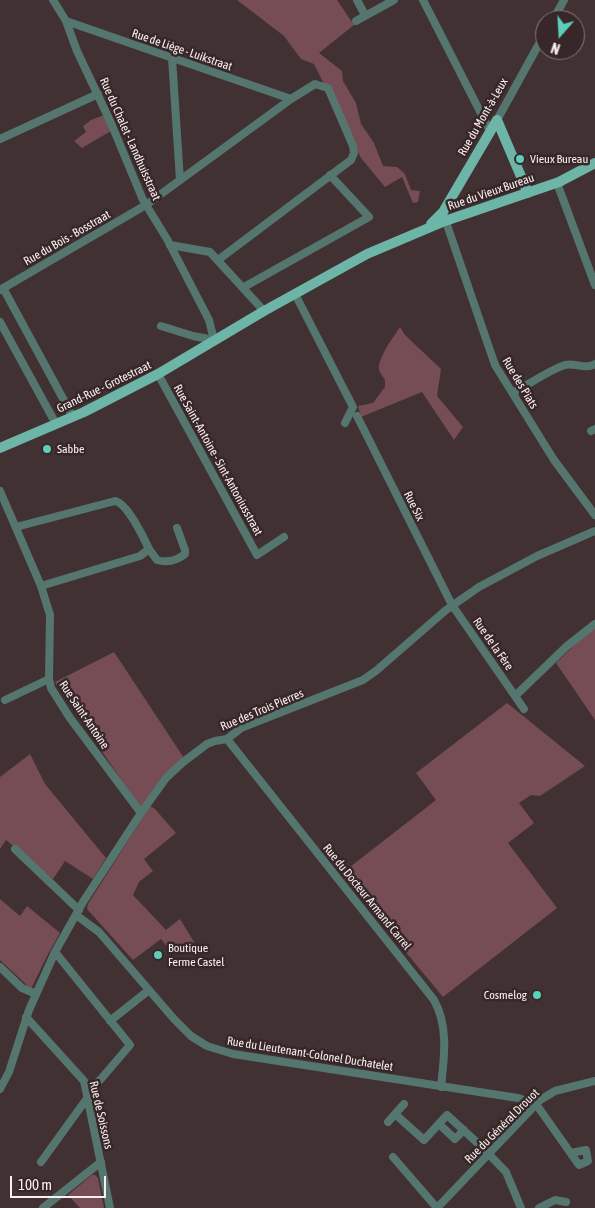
<!DOCTYPE html>
<meta charset="utf-8">
<style>
body{margin:0}
#map{position:relative;width:595px;height:1208px;overflow:hidden;background:#413133;font-family:"Asap Condensed",sans-serif}
canvas{display:block}
.north{position:absolute;left:535px;top:10px;width:50px;height:50px;box-sizing:border-box;background:#372729;border:1px solid #857779;border-radius:50%;rotate:199deg;font-size:14px;font-weight:700;line-height:20px;text-align:center;color:#faeff0}
.north::after{content:'';display:block;margin:auto;width:18px;height:22px;background:#5ccebb;clip-path:polygon(50% 0,100% 100%,50% 72%,0 100%)}
.scale{position:absolute;left:10px;top:1176px;width:96px;height:22px;box-sizing:border-box;border:2px solid #faeff0;border-top:0;padding-left:6px;font-size:15px;line-height:18px;white-space:nowrap;color:#faeff0;-webkit-text-stroke:4px #372729;paint-order:stroke}
</style>
<div id="map">
<canvas width="595" height="1208"></canvas>
<div class="north">N</div>
<div class="scale">100 m</div>
</div>
<script>
const g = document.querySelector('canvas').getContext('2d');
g.lineJoin = 'round';
function paint(path, color) { g.fillStyle = color; g.fill(path, 'evenodd'); }
function trace(path, color, width, dash) { g.strokeStyle = color; g.lineWidth = width; g.lineCap = dash ? 'butt' : 'round'; g.setLineDash(dash || []); g.stroke(path); }
function write(font, color, halo, rows, align = 'center') {
  g.font = font + ' "Asap Condensed",sans-serif'; g.lineWidth = 5; g.setLineDash([]); g.textBaseline = 'middle'; g.strokeStyle = halo; g.fillStyle = color; for (const [text, x, y, turn = 0] of rows) {
    g.save(); g.translate(x, y); g.rotate((+turn || 0) * Math.PI / 180); g.textAlign = isNaN(turn) ? turn : align; if (halo) g.strokeText(text, 0, 0); g.fillText(text, 0, 0); g.restore();
  }
}
const green = new Path2D(`
 M237,0H337L354,25L319,53L342,71L343,81L356,103L361,124L374,143L383,166L397,167L405,174L411,190L420,191L418,202L413,203L402,177L385,187L361,158L314,64L301,59L284,36Z
 M104,115L111,131L82,148L74,141L86,132L83,126L91,120Z
 M400,327L405,335L441,369L437,396L463,427L454,440L422,392L361,417L358,406L373,403L385,387V380C383,377 380,373 379,370C377,359 394,336 400,327Z
 M595,629V720L556,663L583,637Z
 M114,652L184,758L141,809L55,682Z
 M507,703L585,766L540,796L531,795L519,803L534,823L508,843L557,908L443,997L341,874L436,800L416,773Z
 M30,754L45,784L106,858L93,879L65,861L53,879L6,840L0,849V777Z
 M150,806L155,809L176,833L144,859L153,871L139,882L133,895L166,930L180,919L194,942L181,952L175,953L169,949L161,939L133,960L87,909L88,904Z
 M0,899L20,916L27,906L60,933L47,956L31,989L0,960Z
 M92,1175H95L98,1178L104,1208H80L68,1195Z`);
const minor = new Path2D(`
 M53,0L66,21L77,51L111,123L143,200L167,239L209,320L214,340L193,336L161,326
 M357,0L365,15
 M423,0L490,131
 M553,20L564,0
 M66,21L291,99
 M356,21L394,0
 M172,58L180,180
 M497,120L545,33
 M0,139L98,94
 M557,183L595,285
 M444,216L495,365L554,460L595,515
 M170,245L210,252L264,311
 M244,287L369,217L330,175
 M3,288L73,417
 M0,290L146,205L291,99L315,84L328,88L353,146L354,153L351,160L218,260
 M295,294L353,407L345,423
 M0,322L56,424
 M158,374L257,555L284,537
 M513,393C526,386 551,369 565,365C576,362 583,370 595,364
 M357,416L452,605L524,709
 M591,431L595,429
 M0,491L41,586L50,615L49,679L51,688L70,718L141,813
 M16,527L115,501C127,503 144,538 149,549L140,556L41,586
 M149,549L157,560C168,563 176,561 185,554V550L177,528
 M515,696L567,646L595,624
 M5,700L49,679
 M227,739L434,1000C449,1027 444,1058 441,1087
 M15,849L79,910
 M76,915L99,932L174,1019L191,1036L207,1046L233,1054L518,1098L524,1100L532,1108
 M55,952L130,1045L101,1079L87,1091
 M0,967L22,988L36,994
 M26,1017L84,1081L110,1208
 M110,1021L149,990
 M0,1089L9,1072L29,1010L55,952L83,902L141,813L166,778L182,763L207,744L215,741L227,739L241,728L363,680L377,670L446,610L479,587L537,556L595,531
 M536,1104L579,1165L588,1161L586,1150L571,1153
 M395,1114L424,1140L447,1115L483,1148L506,1172L521,1208
 M388,1122L404,1104
 M439,1124L455,1139L464,1130
 M393,1157L437,1208
 M41,1162L88,1097
 M43,1208L101,1162
 M437,1208L540,1100L555,1091L595,1081
 M539,1208L555,1200L566,1202`);
const major = new Path2D(`
 M497,120L528,193
 M431,224L443,212L497,120
 M0,448L84,412L158,374L264,311L367,254L445,221L559,182L595,163`);
const markers = [
 [520,159,5,"#5ccebb"],
 [47,449,5,"#5ccebb"],
 [158,955,5,"#5ccebb"],
 [537,995,5,"#5ccebb"]
];
const streetNames = [
 ["Rue de Liège - Luikstraat",182,50,19],
 ["Rue du Mont-à-Leux",483,117,-60],
 ["Rue du Chalet - Landhuisstraat",130,139,66],
 ["Rue du Vieux Bureau",491,192,-19],
 ["Rue du Bois - Bosstraat",67,238,-30],
 ["Rue des Piats",520,383,59],
 ["Grand-Rue - Grotestraat",104,387,-26],
 ["Rue Saint-Antoine - Sint-Antoniusstraat",218,460,61],
 ["Rue Six",414,506,63],
 ["Rue de la Fère",493,644,55],
 ["Rue des Trois Pierres",262,710,-23],
 ["Rue Saint-Antoine",84,715,56],
 ["Rue du Docteur Armand Carrel",367,897,51],
 ["Rue du Lieutenant-Colonel Duchatelet",310,1054,9],
 ["Rue de Soissons",101,1115,77],
 ["Rue du Général Drouot",502,1126,-45]
];
const poiNames = [
 ["Vieux Bureau",530,159],
 ["Sabbe",57,449],
 ["Boutique",168,948],
 ["Ferme Castel",168,962],
 ["Cosmelog",527,995,"right"]
];
paint(green, '#764d54');
trace(minor, '#54766f', 8);
trace(major, '#6db5a7', 10);
for (const [x, y, r, color] of markers) { const dot = new Path2D(); dot.arc(x, y, r, 0, 2 * Math.PI); g.fillStyle = color; g.fill(dot); trace(dot, '#372729', 2); }
write('12px', '#faeff0', '#372729', streetNames);
write('12px', '#faeff0', '#372729', poiNames, 'left');
</script>
